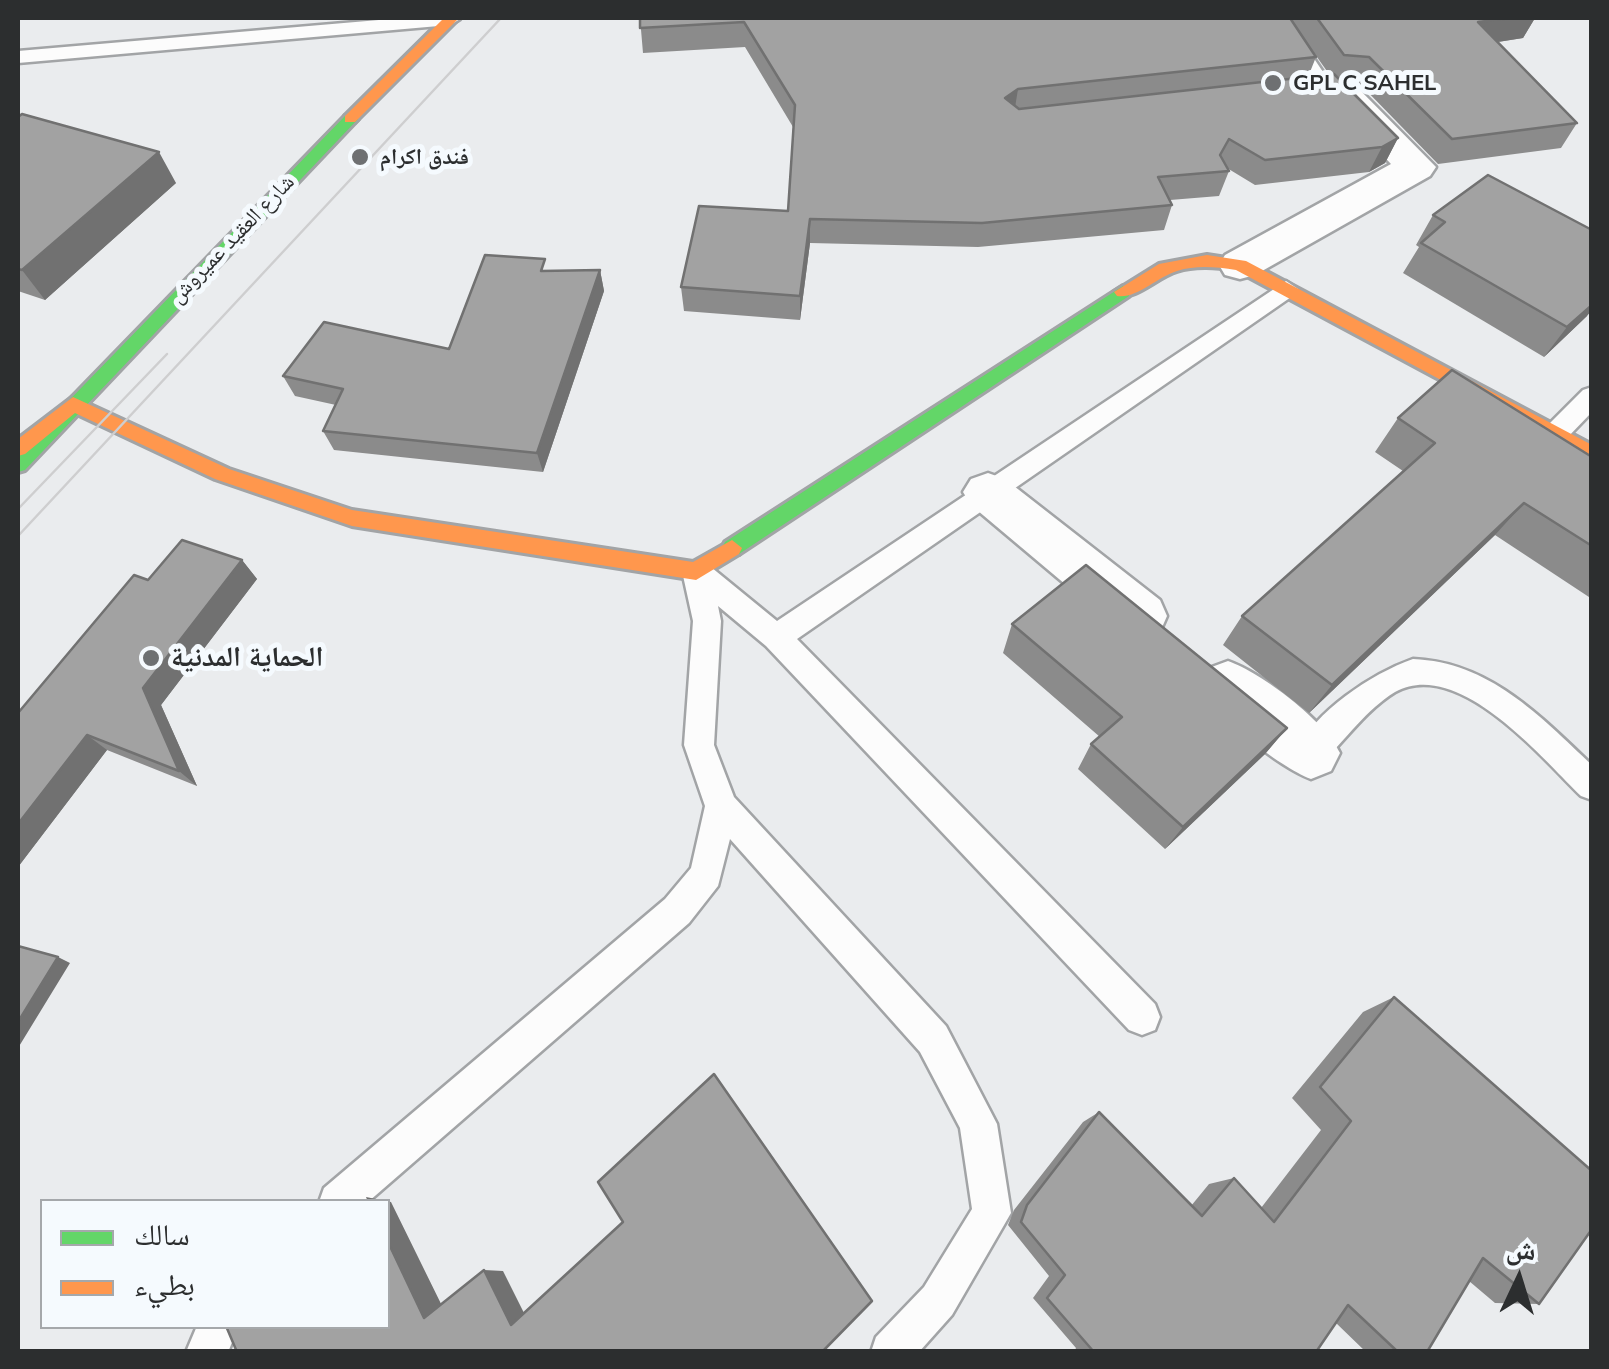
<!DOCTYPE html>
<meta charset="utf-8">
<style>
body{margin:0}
#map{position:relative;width:1609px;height:1369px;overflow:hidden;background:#eaecee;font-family:Mulish,"Noto Naskh Arabic",sans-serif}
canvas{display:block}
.frame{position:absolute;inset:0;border:20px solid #2c2e2f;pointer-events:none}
.legend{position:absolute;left:40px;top:1199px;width:350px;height:130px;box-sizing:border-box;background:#f5fafe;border:2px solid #a5a8ab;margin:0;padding:12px 18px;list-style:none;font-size:30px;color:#2c2e2f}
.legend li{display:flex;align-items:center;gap:20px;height:50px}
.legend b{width:50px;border:2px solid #a5a8ab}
.north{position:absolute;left:1469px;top:1229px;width:100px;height:100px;-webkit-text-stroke:8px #f5fafe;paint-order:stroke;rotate:4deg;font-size:28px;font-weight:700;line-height:40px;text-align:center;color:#2c2e2f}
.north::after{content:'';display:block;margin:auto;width:35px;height:45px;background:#2c2e2f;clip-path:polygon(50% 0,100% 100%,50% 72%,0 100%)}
</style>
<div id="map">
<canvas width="1609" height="1369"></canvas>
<div class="frame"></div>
<ul class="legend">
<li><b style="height:12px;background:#63d668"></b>سالك</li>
<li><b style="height:12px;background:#ff974d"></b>بطيء</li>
</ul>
<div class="north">ش</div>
</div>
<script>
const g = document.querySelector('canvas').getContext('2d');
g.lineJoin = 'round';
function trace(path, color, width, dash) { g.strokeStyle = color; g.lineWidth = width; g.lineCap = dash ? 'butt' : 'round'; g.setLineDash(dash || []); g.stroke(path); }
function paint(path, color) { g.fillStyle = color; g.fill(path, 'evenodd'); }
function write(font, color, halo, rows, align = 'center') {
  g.font = font + ' Mulish,"Noto Naskh Arabic",sans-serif'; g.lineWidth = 10; g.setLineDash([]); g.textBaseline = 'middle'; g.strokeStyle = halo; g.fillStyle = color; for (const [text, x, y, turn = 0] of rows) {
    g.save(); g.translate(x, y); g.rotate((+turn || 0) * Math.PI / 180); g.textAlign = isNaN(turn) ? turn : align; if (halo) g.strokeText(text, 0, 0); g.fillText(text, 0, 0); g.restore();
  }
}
const lane = new Path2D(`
 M402,18L460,19L450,25L18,63V51Z
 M1269,18H1287L1335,90L1332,94L1293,96V88L1312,85Z
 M1286,281L1298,289L1294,295L797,639L1155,1004L1160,1017L1155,1030L1142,1035L1129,1030L766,646L718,606L721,621L714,745L734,797L946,1026L997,1124L1011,1213L952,1315L919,1352H871L876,1337L924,1287L972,1209L960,1128L920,1052L730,839L718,886L689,923L368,1202H319L324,1188L665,899L691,868L705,806L684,745L693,621L682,571L686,563H706L777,621Z
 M1592,387V412L1566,439H1548L1544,432L1548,425L1583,390Z
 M1413,659C1489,662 1539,715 1592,765V800L1581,796C1541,757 1458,657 1395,692C1367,709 1345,740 1322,763L1311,767L1300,763L1295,753C1315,711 1371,674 1413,659Z
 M197,1326H239L228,1352H186Z`);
const street = new Path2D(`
 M1342,82L1355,85L1436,167L1430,176L1255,275L1240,279L1225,275L1219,265L1225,255L1391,164L1323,93L1329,85Z
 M988,473L1005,479L1160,600L1167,616L1160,632L1141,638L1122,632L971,505L963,492L971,479Z
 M1228,661C1262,673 1325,721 1340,753L1331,771L1311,779C1278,766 1216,717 1200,685L1209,668Z`);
const fast = new Path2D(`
 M345,116L358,119L25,470L18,472V453Z
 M1123,286L1129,288V296L739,554H725L722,548L725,542Z`);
const slow = new Path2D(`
 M444,18H459L355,122H345V116Z
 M1207,255L1246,261L1592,445V461L1236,270C1216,267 1196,265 1177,271C1157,277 1137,299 1117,296L1114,292L1159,264Z
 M73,397L229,469L352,510L693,562L732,540L742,548L739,554L696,580L352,526L215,479L75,413L25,454L18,456V439Z`);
const tram = new Path2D(`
 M18,509L167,354
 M18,536L501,18`);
const wall = new Path2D(`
 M640,18H1535L1523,38L1498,42L1577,123L1561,148L1438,164L1358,82L1341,81L1398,138L1385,163L1369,172L1255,185L1227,168L1229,171L1219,196L1170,200L1172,205L1164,230L978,247L810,243L800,320L684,311L681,287L788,211L793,127L745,47L643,53ZM1312,50L1329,74L1308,77L1316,57Z
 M18,117L176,183L45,300L18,291Z
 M1433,215L1587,316L1544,357L1403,273L1419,247L1416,245Z
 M600,270L604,291L543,472L334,450L323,431L336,405L295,396L283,376L449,349L548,271Z
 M1398,418L1592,457V599L1495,535L1309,713L1223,645L1242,616L1403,471L1375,452Z
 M242,560L257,579L161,705L197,786L107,750L18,867V713L148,580Z
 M1012,624L1287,728L1265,754L1165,849L1078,769L1091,744L1100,737L1003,653Z
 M1394,997L1539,1304L1495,1303L1469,1281L1427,1352H1366L1336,1323L1316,1352H1074L1076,1348L1033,1298L1049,1276L1008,1225L1014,1210L1083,1122L1099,1112L1191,1206L1209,1184L1234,1178L1261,1208L1321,1130L1292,1098L1363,1012Z`);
const shadedWall = new Path2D(`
 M1511,18H1535L1523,38L1465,47L1478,22Z
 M1018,89L1014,114L1005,98Z
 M1398,138L1385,163L1369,172L1382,147Z
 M159,152L176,183L45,300L22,270Z
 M810,219V243L800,320V296Z
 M600,270L604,291L543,472L537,453Z
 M1592,305V310L1587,316L1544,357L1567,327Z
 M1524,503L1495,535L1309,713L1332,685Z
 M242,560L257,579L161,705L197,786L179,771L143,688Z
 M1287,728L1265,754L1165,849L1183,827Z
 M87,735L107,750L18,867V824Z
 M58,957L70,963L18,1048V1022Z
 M366,1197L391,1202L447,1316L424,1318L388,1242V1202H368Z
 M484,1270L503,1271L529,1323L511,1325Z`);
const building = new Path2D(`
 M640,18H1290L1316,57L1018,89L1005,98L1019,109L1334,74L1398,138L1382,147L1265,160L1229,139L1220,155L1229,171L1158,177L1172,205L982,223L810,219L800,296L681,287L699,206L788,211L795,105L744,22L640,28Z
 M1317,18H1511L1478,22L1577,123L1452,139L1369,57L1344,55Z
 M22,114L159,152L22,270L18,269V117Z
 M1488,175L1592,230V305L1567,327L1421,243L1445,222L1433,215Z
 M485,255L545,259L541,271L600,270L537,453L323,431L343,389L283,376L324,322L449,349Z
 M1452,370L1592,457V546L1524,503L1332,685L1242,616L1435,443L1398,418Z
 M182,540L242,560L143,688L179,771L87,735L18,824V713L134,575L148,580Z
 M1086,565L1287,728L1183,827L1091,744L1122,717L1012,624Z
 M18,946L58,957L18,1022Z
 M1394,997L1592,1171V1229L1539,1304L1483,1258L1427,1352H1398L1348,1305L1316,1352H1094L1047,1298L1065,1275L1021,1222L1027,1205L1099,1112L1202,1216L1234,1178L1274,1222L1351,1121L1320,1087Z
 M714,1074L872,1301L822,1352H237L226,1326H388V1242L424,1318L484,1270L511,1325L623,1222L598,1182Z`);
const markers = [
 [1273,83,10,"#6e7072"],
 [360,157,10,"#6e7072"],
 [151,658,10,"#6e7072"]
];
const farPoinames = [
 ["GPL C SAHEL",1293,83],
 ["فندق اكرام",380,157]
];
const farStreetnames = [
 ["شارع العقيد عميروش",232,239,-46]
];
const poiNames = [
 ["الحماية المدنية",171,658]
];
trace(lane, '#a2a4a6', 5);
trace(street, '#a2a4a6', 5);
trace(fast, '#a2a4a6', 6);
trace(slow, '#a2a4a6', 6);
paint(lane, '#fcfcfc');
paint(street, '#fcfcfc');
paint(fast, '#63d668');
paint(slow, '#ff974d');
trace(tram, '#cececf', 2.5);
paint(wall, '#8b8b8b');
paint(shadedWall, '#717171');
paint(building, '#a2a2a2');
trace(building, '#717171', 2.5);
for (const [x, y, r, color] of markers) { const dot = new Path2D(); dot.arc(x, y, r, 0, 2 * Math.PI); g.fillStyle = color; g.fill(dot); trace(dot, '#f5fafe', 4); }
write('bold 22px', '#2c2e2f', '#f5fafe', farPoinames, 'left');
write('22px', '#2c2e2f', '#f5fafe', farStreetnames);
write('bold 28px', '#2c2e2f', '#f5fafe', poiNames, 'left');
</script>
